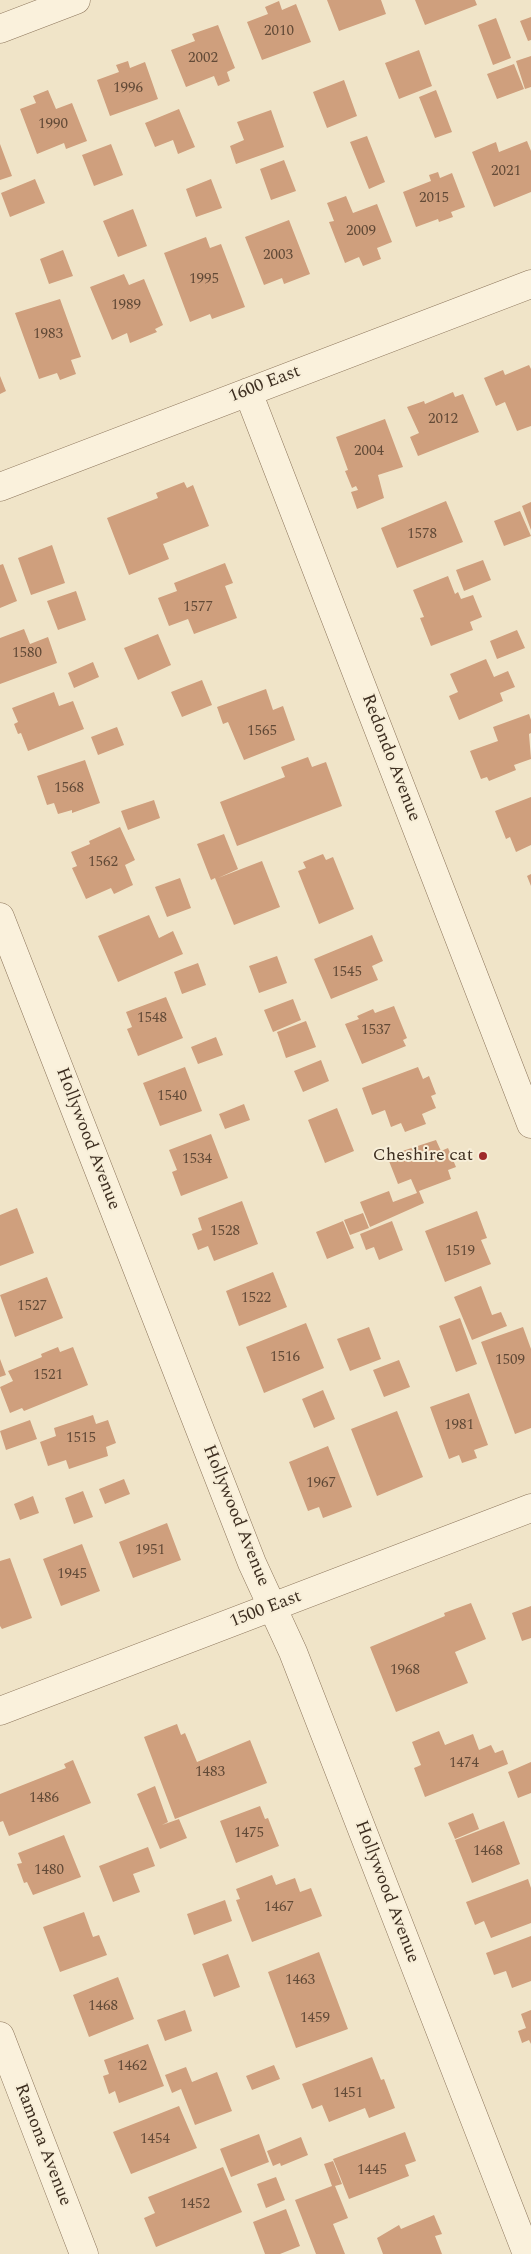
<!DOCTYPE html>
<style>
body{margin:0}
canvas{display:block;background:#f0e4c8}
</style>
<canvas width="531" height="2254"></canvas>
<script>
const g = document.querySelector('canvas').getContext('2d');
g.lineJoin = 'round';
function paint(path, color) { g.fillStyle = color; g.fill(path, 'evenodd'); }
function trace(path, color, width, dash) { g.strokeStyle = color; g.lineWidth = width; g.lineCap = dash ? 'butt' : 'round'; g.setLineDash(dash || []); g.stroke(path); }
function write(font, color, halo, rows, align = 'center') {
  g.font = font + ' Spectral,serif'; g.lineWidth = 4; g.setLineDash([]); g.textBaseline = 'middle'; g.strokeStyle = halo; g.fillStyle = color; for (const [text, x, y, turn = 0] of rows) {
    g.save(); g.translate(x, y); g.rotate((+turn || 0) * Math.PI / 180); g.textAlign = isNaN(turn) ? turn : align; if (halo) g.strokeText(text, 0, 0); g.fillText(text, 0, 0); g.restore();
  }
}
const building = new Path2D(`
 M327,0H381L386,14L339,31Z
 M415,0H475L477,5L425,25Z
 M279,1L282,10L296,4L311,42L262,60L247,22L268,14L265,7Z
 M531,17V40L528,41L520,21Z
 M496,18L511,58L493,65L478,25Z
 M218,25L235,68L227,72L230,81L218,86L214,76L186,87L171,50L195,41L192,34Z
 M419,50L432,86L399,99L385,63Z
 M531,56V87L525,89L516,61Z
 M128,61L130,68L145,62L158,99L110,116L97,80L119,72L116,65Z
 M514,64L524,89L497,99L487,74Z
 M344,80L357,116L327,128L313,92Z
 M48,90L56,109L72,103L87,141L66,149L64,143L37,154L20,109L36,103L33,96Z
 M436,90L452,132L435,138L419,97Z
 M179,109L195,147L178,154L173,140L155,147L145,123Z
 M271,110L284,147L236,164L230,146L244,140L237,122Z
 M367,136L385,182L369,189L350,142Z
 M527,141L531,151V192L494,207L472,152L496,142L499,152Z
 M0,144L12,176L0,180Z
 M111,144L123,175L94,186L82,155Z
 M284,160L296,191L271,200L260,169Z
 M438,172L440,178L452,173L465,207L451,212L453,217L439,222L438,219L416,227L403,192L431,181L429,175Z
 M35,179L45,203L10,217L1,193Z
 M211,179L222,208L196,217L186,189Z
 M346,196L353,213L377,204L392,242L377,248L381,259L363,266L359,257L345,263L329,222L334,221L327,203Z
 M133,209L147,246L118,257L103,221Z
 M289,220L310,274L284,284L282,278L264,285L245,237Z
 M206,237L210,248L221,244L245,307L212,319L210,314L190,322L164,253Z
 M63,250L73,276L49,284L40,259Z
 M124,274L129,285L144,279L163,325L155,329L157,332L130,343L127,333L112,340L90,287Z
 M60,299L81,357L71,360L76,374L60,380L57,373L39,379L15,313Z
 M529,365L531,369V426L517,431L505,402L496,406L484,378L503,370L505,375Z
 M0,376L6,391L0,394Z
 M453,392L455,397L463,394L479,432L418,456L410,437L419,433L407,407L424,401L425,404Z
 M385,419L403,467L378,475L384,498L357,509L351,492L358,490L356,486L352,488L345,471L348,470L336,437Z
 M184,482L187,488L193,485L209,526L163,544L169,559L129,575L107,518L158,498L156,493Z
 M446,501L463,542L397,568L381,528Z
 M531,502V530L522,506Z
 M520,511L531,536L504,546L494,521Z
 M52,545L65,583L31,595L18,558Z
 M483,560L491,580L464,591L456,570Z
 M225,563L233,583L225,586L237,618L194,634L188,619L169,626L158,598L177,591L174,583Z
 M3,564L17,601L0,608V565Z
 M448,576L455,594L458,592L461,599L473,595L482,617L470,622L473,630L431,646L420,618L424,617L413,590Z
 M76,591L86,620L58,630L47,601Z
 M24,629L30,644L48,637L57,663L0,684V638Z
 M517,630L525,648L497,659L490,641Z
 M158,634L171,665L138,680L124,648Z
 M486,659L494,677L508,671L515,687L500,693L503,701L459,720L449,696L458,692L450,674Z
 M93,662L99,677L74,688L68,673Z
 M202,680L212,705L182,717L171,692Z
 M266,689L273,710L283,706L295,740L244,760L228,722L223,724L217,707Z
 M54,692L59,706L73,701L84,729L28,751L21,733L18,734L14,724L18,722L12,708Z
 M529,714L531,720V733L529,734L531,759L514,765L516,770L489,781L487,777L481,779L470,751L498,741L493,727Z
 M117,727L124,745L98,755L91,737Z
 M308,757L312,767L326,762L342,806L237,846L220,802L285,777L281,767Z
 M85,760L100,803L72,813V810L58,814L54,803L47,805L37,776Z
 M531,797V845L516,852L510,837L506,839L495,811Z
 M154,800L160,818L128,830L121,811Z
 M120,827L135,860L125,865L133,885L114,894L111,888L86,899L72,868L77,866L71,852L90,844L89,841Z
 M224,834L238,869L218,878L262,861L280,907L234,925L215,878L211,880L197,844Z
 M323,854L326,860L333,857L354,909L319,924L298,871L306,868L303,862Z
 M531,874V886L527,876Z
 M180,878L191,908L167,917L155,887Z
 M149,915L159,938L173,931L183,954L118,982L98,936Z
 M372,935L383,961L372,966L378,980L331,999L314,959Z
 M277,956L287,983L259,993L249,966Z
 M198,963L206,985L182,994L174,972Z
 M166,997L183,1038L138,1056L127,1029L132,1027L126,1012Z
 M293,999L301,1020L273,1032L264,1010Z
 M394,1006L407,1038L403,1040L406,1046L362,1064L345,1024L359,1019L357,1016L373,1009L375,1013Z
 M306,1021L316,1047L286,1058L277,1032Z
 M216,1037L223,1055L198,1064L191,1047Z
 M321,1060L329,1081L303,1092L294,1071Z
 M185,1067L202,1111L160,1126L143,1083Z
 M418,1067L423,1079L429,1076L436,1094L431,1096L436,1108L422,1114L426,1124L405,1132L401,1123L391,1127L385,1110L372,1115L362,1088Z
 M244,1104L250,1120L225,1129L219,1114Z
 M337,1108L354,1151L325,1163L308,1120Z
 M211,1134L228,1178L181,1196L172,1172L177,1170L169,1150Z
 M436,1140L441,1151L448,1148L456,1167L448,1170L451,1179L419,1191L424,1203L370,1227L360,1202L389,1191L393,1202L417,1193L411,1179L398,1184L387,1156Z
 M242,1201L258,1244L214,1261L208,1246L198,1250L192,1234L202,1230L198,1218Z
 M17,1208L34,1253L0,1266V1215Z
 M477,1211L487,1238L481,1240L491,1264L445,1282L425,1231Z
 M363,1213L369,1228L350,1235L344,1220Z
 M343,1221L354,1248L327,1259L316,1232Z
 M392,1221L403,1250L379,1260L374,1247L366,1250L360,1234Z
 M273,1272L287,1307L239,1326L226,1291Z
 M47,1277L63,1318L15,1337L0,1295Z
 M481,1286L492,1315L501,1312L507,1326L472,1340L454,1297Z
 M460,1318L477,1364L456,1372L439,1326Z
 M306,1323L324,1368L264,1393L246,1347Z
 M369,1327L381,1359L350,1371L337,1339Z
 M523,1327L531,1349V1428L515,1434L481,1342Z
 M58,1347L60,1352L73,1347L88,1385L24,1411L22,1408L10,1413L0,1387L13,1381L8,1371L42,1357L41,1354Z
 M0,1359L6,1375L0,1377Z
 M399,1360L410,1387L384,1397L373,1370Z
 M323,1390L335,1419L314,1428L302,1399Z
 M469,1393L488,1445L474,1450L477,1458L462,1463L459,1455L449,1459L430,1407Z
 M397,1411L423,1477L377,1496L351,1429Z
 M93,1415L96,1424L108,1420L116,1443L106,1447L108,1456L69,1469L66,1460L48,1466L40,1442L56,1436L54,1428Z
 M30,1420L37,1439L6,1450L0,1431Z
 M328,1446L352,1507L323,1518L319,1507L308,1511L289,1462Z
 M124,1479L130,1494L105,1504L99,1489Z
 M83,1491L93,1517L74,1524L65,1498Z
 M33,1496L39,1513L20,1520L14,1504Z
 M167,1523L181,1560L133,1578L119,1542Z
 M82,1544L100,1591L61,1606L43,1559Z
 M10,1558L32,1618L2,1629L0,1626V1561Z
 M471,1603L486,1639L455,1652L468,1683L396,1712L370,1647L445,1616L444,1613Z
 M531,1606V1638L522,1641L512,1613Z
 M177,1724L181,1735L185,1733L197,1762L250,1740L267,1783L175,1819L144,1737Z
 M439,1731L445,1745L473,1734L479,1750L491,1745L495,1753L503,1750L508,1764L425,1797L414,1768L421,1765L412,1742Z
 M73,1760L91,1803L9,1836L3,1821L0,1822V1794L66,1768L64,1764Z
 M531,1762V1793L518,1798L508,1772Z
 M155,1786L168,1822L162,1825L179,1819L187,1838L160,1849L137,1794Z
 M260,1806L265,1819L268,1818L279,1846L236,1863L220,1821Z
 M473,1813L479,1829L455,1839L448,1823Z
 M504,1821L520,1864L472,1883L455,1840Z
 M64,1835L81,1877L33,1895L27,1882L24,1883L17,1864L22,1863L18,1853Z
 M148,1847L155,1866L133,1874L140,1892L113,1902L99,1866Z
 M272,1875L276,1885L295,1878L300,1892L311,1888L322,1916L252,1942L236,1900L240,1899L236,1889Z
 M528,1879L531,1888V1923L491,1938L484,1921L475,1925L466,1902Z
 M225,1900L232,1921L194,1935L187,1914Z
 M84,1912L93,1937L99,1935L107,1955L60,1972L43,1927Z
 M531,1936V1981L512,1988L506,1971L494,1975L486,1953Z
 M319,1952L348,2029L296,2048L268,1972Z
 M228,1954L240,1987L214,1997L202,1964Z
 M118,1977L134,2019L89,2037L73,1995Z
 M185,2010L192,2031L165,2041L157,2020Z
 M531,2010V2044L529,2040L522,2043L518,2031L526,2028L521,2014Z
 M148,2044L164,2086L119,2103L115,2091L109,2094L103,2076L109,2074L104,2060Z
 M372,2057L381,2080L384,2079L395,2108L369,2118L365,2108L329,2122L322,2105L312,2109L302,2084Z
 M274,2065L280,2079L252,2090L246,2076Z
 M186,2067L192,2082L217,2072L232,2111L195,2125L181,2089L172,2093L165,2075Z
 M179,2106L197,2148L131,2174L113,2132Z
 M405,2132L416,2161L405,2165L409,2176L349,2199L333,2159Z
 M259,2134L269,2162L231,2177L220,2149Z
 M301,2137L308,2155L281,2166L280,2163L273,2166L267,2151Z
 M333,2161L342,2184L335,2186L348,2218L333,2224L345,2254H316L295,2200L332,2186L324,2164Z
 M223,2167L242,2212L156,2247L144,2218L155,2213L148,2197Z
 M276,2177L285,2200L266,2208L257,2184Z
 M286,2209L300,2246L280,2254H265L253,2222Z
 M434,2215L442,2234L435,2236L442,2254H383L377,2238L399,2225L401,2229Z`);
const minor = new Path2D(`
 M0,29L76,0
 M248,392L531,1124
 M0,487L531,284
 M0,917L252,1563L293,1652L527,2254
 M0,1711L531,1508
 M0,2036L84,2254`);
const markers = [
 [483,1156,5,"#9e2a2b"]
];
const numberNames = [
 ["2010",279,32],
 ["2002",203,59],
 ["1996",128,89],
 ["1990",53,125],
 ["2021",506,172],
 ["2015",434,199],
 ["2009",361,232],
 ["2003",278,256],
 ["1995",204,280],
 ["1989",126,306],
 ["1983",48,335],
 ["2012",443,420],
 ["2004",369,452],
 ["1578",422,535],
 ["1577",198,608],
 ["1580",27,654],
 ["1565",262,732],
 ["1568",69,789],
 ["1562",103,863],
 ["1545",347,973],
 ["1548",152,1019],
 ["1537",376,1031],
 ["1540",172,1097],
 ["1534",197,1160],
 ["1528",225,1232],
 ["1519",460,1252],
 ["1522",256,1299],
 ["1527",32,1307],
 ["1516",285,1358],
 ["1509",510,1361],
 ["1521",48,1376],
 ["1981",459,1426],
 ["1515",81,1439],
 ["1967",321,1484],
 ["1951",150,1551],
 ["1945",72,1575],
 ["1968",405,1671],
 ["1474",464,1764],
 ["1483",210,1773],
 ["1486",44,1799],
 ["1475",249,1834],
 ["1468",488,1852],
 ["1480",49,1871],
 ["1467",279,1908],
 ["1463",300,1981],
 ["1468",103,2007],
 ["1459",315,2019],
 ["1462",132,2067],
 ["1451",348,2094],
 ["1454",155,2140],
 ["1445",372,2171],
 ["1452",195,2205]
];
const streetNames = [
 ["1600 East",265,385,-21],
 ["Redondo Avenue",390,758,69],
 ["Hollywood Avenue",87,1139,69],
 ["Hollywood Avenue",235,1516,68],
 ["1500 East",266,1610,-21],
 ["Hollywood Avenue",386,1892,69],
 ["Ramona Avenue",42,2145,69]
];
const poiNames = [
 ["Cheshire cat",473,1156]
];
paint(building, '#cf9f7d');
trace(minor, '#8d765c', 29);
trace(minor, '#faf1dc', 28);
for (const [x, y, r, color] of markers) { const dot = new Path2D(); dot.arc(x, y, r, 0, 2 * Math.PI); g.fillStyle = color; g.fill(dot); trace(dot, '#f7eed8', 2); }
write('15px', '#624a37', null, numberNames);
write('18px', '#3d2e20', '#f7eed8', streetNames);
write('18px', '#3d2e20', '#f7eed8', poiNames, 'right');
</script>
